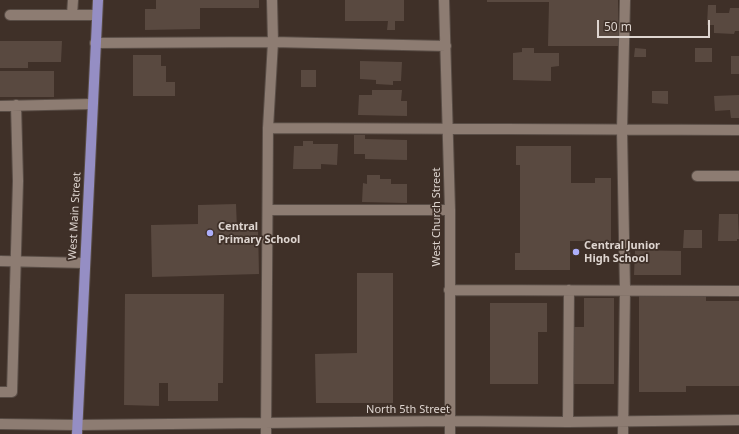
<!DOCTYPE html>
<style>
body{margin:0}
#map{position:relative;width:739px;height:434px;overflow:hidden;background:#3f3028;font-family:"Noto Sans",sans-serif}
canvas{display:block}
.scale{position:absolute;left:597px;top:20px;width:113px;height:18px;box-sizing:border-box;border:2px solid #ded5d0;border-top:0;padding-left:5px;font-size:12px;line-height:14px;white-space:nowrap;color:#ded5d0;-webkit-text-stroke:3px #3f3028;paint-order:stroke}
</style>
<div id="map">
<canvas width="739" height="434"></canvas>
<div class="scale">50 m</div>
</div>
<script>
const g = document.querySelector('canvas').getContext('2d');
g.lineJoin = 'round';
function paint(path, color) { g.fillStyle = color; g.fill(path, 'evenodd'); }
function trace(path, color, width, dash) { g.strokeStyle = color; g.lineWidth = width; g.lineCap = dash ? 'butt' : 'round'; g.setLineDash(dash || []); g.stroke(path); }
function write(font, color, halo, rows, align = 'center') {
  g.font = font + ' "Noto Sans",sans-serif'; g.lineWidth = 3.5; g.setLineDash([]); g.textBaseline = 'middle'; g.strokeStyle = halo; g.fillStyle = color; for (const [text, x, y, turn = 0] of rows) {
    g.save(); g.translate(x, y); g.rotate((+turn || 0) * Math.PI / 180); g.textAlign = isNaN(turn) ? turn : align; if (halo) g.strokeText(text, 0, 0); g.fillText(text, 0, 0); g.restore();
  }
}
const building = new Path2D(`
 M156,0H259V8H200V29L145,30V9H156Z
 M345,0H404V21H395V30H387L388,21H345Z
 M487,0H618V46H548L549,2H487Z
 M708,5H716V13H729L730,8H739V31H735L734,34L714,33V25H707Z
 M0,41H62L61,62H28V68H0Z
 M522,48H534V53H559V66L551,67V81L513,80V53L522,52Z
 M635,48L646,49V57H634Z
 M695,48H712V62H695Z
 M133,55H161V66H166V82H175V96H133Z
 M731,56H739V74H731Z
 M360,61L402,62L401,81H393V85L376,84V80L360,79Z
 M301,70H316V87H301Z
 M0,71H54V97H0Z
 M372,90H402L401,101H407V116L358,115L359,95H372Z
 M652,91H668V104L652,103Z
 M739,95V118H731L730,110L715,111L714,96Z
 M354,135H365V139L407,140V160L365,159V154H354Z
 M303,141H313V144H338L337,165L321,164V169H293L294,146H303Z
 M516,146H571V183H595V178H611V246H594V241H570V270H515V253H520V165H516Z
 M367,175H380V179H391V184H407V203L362,202L363,183L367,184Z
 M236,204L237,229L258,228L259,274L152,277L151,225L198,224V205Z
 M719,214H738L739,239H737V241H718Z
 M684,230H702V248H683Z
 M635,250L681,251V275H634Z
 M357,273H393V403H316L315,354L357,353Z
 M125,294H224L223,383H218V401H168V383H159V406L124,405Z
 M639,295H706V301H739V386H686V392H639Z
 M584,298H614V384H572L573,327H584Z
 M490,303H547V332H538V384H490Z`);
const minor = new Path2D(`
 M73,0L72,15H97
 M444,0L450,210V434
 M10,15H72
 M95,43L273,42L446,46
 M0,106L92,104
 M268,128L739,130
 M697,176H739
 M268,210H450
 M0,261L85,263
 M449,290L739,291
 M0,392H12L18,181L16,105
 M568,422L569,290
 M0,424L77,425L450,421L568,422L739,420
 M266,434L268,128L273,42L272,0
 M623,434L625,290L622,130L625,0`);
const major = new Path2D(`
 M77,434L98,0`);
const markers = [
 [210,233,4,"#adaffb"],
 [576,252,4,"#adaffb"]
];
const streetNames = [
 ["West Main Street",75,216,-87],
 ["West Church Street",437,217,-90],
 ["North 5th Street",408,410]
];
const poiNames = [
 ["Central",218,227],
 ["Primary School",218,240],
 ["Central Junior",584,246],
 ["High School",584,259]
];
paint(building, '#594940');
trace(minor, '#594d46', 12);
trace(major, '#594d46', 12);
trace(minor, '#8d7c72', 10);
trace(major, '#958ec4', 10);
for (const [x, y, r, color] of markers) { const dot = new Path2D(); dot.arc(x, y, r, 0, 2 * Math.PI); g.fillStyle = color; g.fill(dot); trace(dot, '#3f3028', 1.5); }
write('11px', '#ded5d0', '#3f3028', streetNames);
write('bold 11px', '#ded5d0', '#3f3028', poiNames, 'left');
</script>
